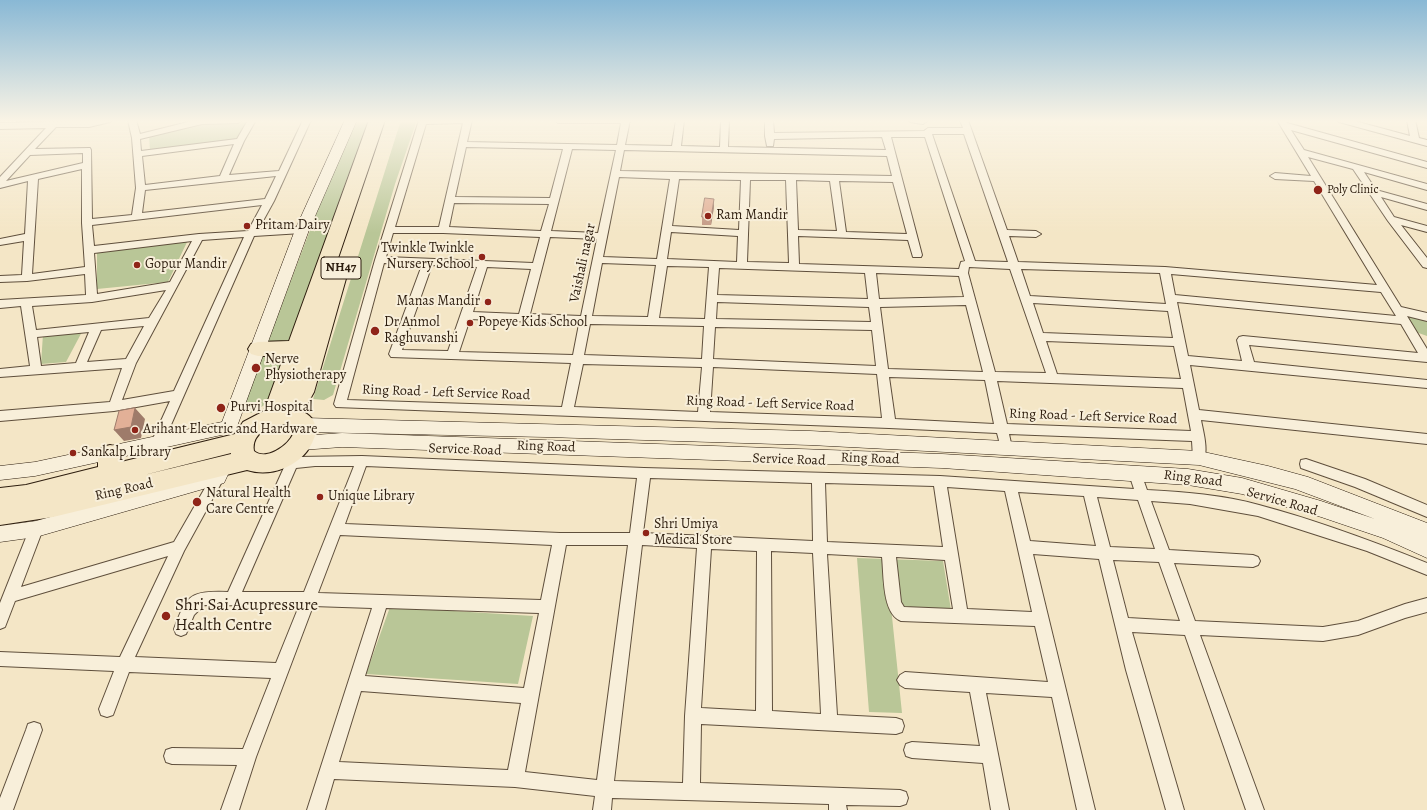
<!DOCTYPE html>
<style>
body{margin:0}
canvas{display:block;background:#f4e6c6}
</style>
<canvas width="1427" height="810"></canvas>
<script>
const g = document.querySelector('canvas').getContext('2d');
g.lineJoin = 'round';
function paint(path, color) { g.fillStyle = color; g.fill(path, 'evenodd'); }
function trace(path, color, width, dash) { g.strokeStyle = color; g.lineWidth = width; g.lineCap = dash ? 'butt' : 'round'; g.setLineDash(dash || []); g.stroke(path); }
function write(font, color, halo, rows, align = 'center') {
  g.font = font + ' Alegreya,serif'; g.lineWidth = 4; g.setLineDash([]); g.textBaseline = 'middle'; g.strokeStyle = halo; g.fillStyle = color; for (const [text, x, y, turn = 0] of rows) {
    g.save(); g.translate(x, y); g.rotate((+turn || 0) * Math.PI / 180); g.textAlign = isNaN(turn) ? turn : align; if (halo) g.strokeText(text, 0, 0); g.fillText(text, 0, 0); g.restore();
  }
}
const green = new Path2D(`
 M249,120L238,140L150,151L149,135L209,121Z
 M353,120H372L347,178L269,402L252,413L241,412L317,212Z
 M401,120H417L395,184L333,395L324,400L313,399Z
 M188,240L168,282L97,289V250Z
 M1406,314L1427,319V336L1413,331Z
 M83,330L66,362L41,364L43,334Z
 M857,558L943,561L951,610L891,607L902,713L869,712Z
 M390,607L533,616L518,684L366,674Z`);
const street = new Path2D(`
 M96,120H111L110,122L89,127H56L35,149L90,148L91,150L92,219L132,215L136,188L132,138L128,120H136L140,134L196,120H242L238,123L202,124L140,139L141,151L237,139L248,120H256L244,141L229,175L279,171L303,120H311L274,201L258,230L302,227L307,230L302,233L254,236L163,443L161,447L157,448L153,447L151,443L170,401L114,411L0,421V411L110,402L122,368L0,377V369L30,366L21,306L0,308V300L86,295L85,274L27,281L0,282V276L22,275L24,241L0,245V239L25,234L28,181L0,188V177L46,128L0,129V123L89,121ZM234,144L220,176L145,185L142,156ZM83,153V163L6,181L30,155ZM82,169V223L85,267L32,274L38,179ZM276,176L265,199L142,213L145,190ZM262,205L248,231L199,234L94,246L92,225ZM244,237L174,391L122,400L136,363L202,240ZM192,241L170,282L97,294L94,253ZM166,290L149,318L36,330L32,306L92,302ZM144,326L126,359L87,362L101,330ZM89,332L76,363L41,366L37,337Z
 M419,120H472L467,142L617,145L621,123H558L554,120H630L625,145L672,146L676,120H684L681,146L720,147L721,120H729L728,147L886,150L882,137L774,139L773,146H767L765,136V120H773L774,133L924,131L928,128H963L960,120H968L1007,230L1036,231L1041,234L1036,237L1009,236L1018,262L1165,267L1377,285L1314,181L1275,179L1270,176L1275,173L1311,176L1277,120H1285L1287,123L1427,162V168L1291,130L1304,150L1427,184V190L1364,172L1376,190L1427,204V210L1381,197L1394,217L1427,226V232L1401,225L1427,258V268L1423,267L1388,221L1353,169L1308,157L1401,307L1427,313V321L1407,316L1427,349V362L1249,345L1254,362L1427,380V388L1190,365L1199,410L1427,434V444L1201,420C1203,431 1209,451 1203,462L1199,463L1195,462L1193,458L1192,441L1009,434L1012,448L1010,452L1006,453L1002,452L997,433L889,428L336,407L334,404L375,260ZM463,123L439,227H395L426,124ZM932,134H964L1008,262L975,261ZM891,137H925L965,261L961,262L959,269L799,264L798,236L908,240L913,257H921L922,255ZM466,147L563,149L550,198L455,197ZM572,149L616,150L598,233L551,231ZM624,150L887,156L892,176L620,171ZM619,177L670,179L657,259L603,257ZM679,179L741,180L739,230L672,226ZM750,180H786L789,263L747,262ZM796,180L830,181L837,231L798,230ZM839,181L893,182L907,234L846,232ZM454,203L549,204L541,231L449,227ZM671,232L738,236L737,262L667,259ZM393,233H443L540,237L533,263L386,257ZM550,237L597,239L581,316L530,314ZM384,263L422,265L389,354L391,357L571,363L562,407L347,400ZM602,263L656,265L648,317L592,316ZM432,265L477,267L448,351L402,350ZM667,266L709,267L705,319L659,318ZM487,267L531,269L519,314L473,312ZM969,267L1010,269L1046,373L995,372L968,273ZM719,268L865,273L868,299L717,295ZM1021,269L1160,273L1166,304L1030,296ZM876,273L959,276L964,297L879,299ZM1171,274L1381,292L1396,316L1175,295ZM717,302L869,307L871,322L716,319ZM1177,302L1401,324L1418,353L1243,336L1239,337L1237,340L1242,361L1188,356ZM1033,303L1168,311L1173,338L1043,333ZM966,305L983,372L888,369L880,307ZM470,319L579,324L573,355L459,352ZM590,324L704,326L702,359L584,355ZM715,327L872,330L876,366L713,359ZM1046,341L1174,346L1181,379L1057,374ZM583,364L702,367L698,412L574,407ZM713,367L877,374L882,418L710,412ZM889,377L985,380L994,424L895,419ZM997,381L1183,388L1191,431L1007,424Z
 M909,120H926L927,121L923,124L910,122Z
 M1338,120H1351L1410,136L1407,120H1415L1419,138L1427,140V146L1339,122Z
 M290,449L294,450L297,457L362,456L644,468L940,476L1134,489L1129,474L1130,470L1135,469L1140,470L1147,490C1184,492 1224,495 1259,505C1316,520 1372,541 1427,563V575L1367,551L1258,516L1190,504L1151,501L1169,550L1253,555L1258,557L1260,561L1258,565L1253,567L1174,563L1195,621L1323,627L1358,621L1405,604L1427,598V612L1405,618L1358,635L1323,641L1200,635L1264,810H1246L1185,635L1132,632L1184,810H1166L1126,670L1099,559L1033,554L1095,810H1077L1052,697L986,693L1009,810H991L983,763L912,758L906,756L904,750L906,744L912,742L980,746L970,692L905,688L900,685L897,680L900,675L905,672L1048,682L1035,626L901,621C882,614 884,575 882,557L827,554L837,715L896,718L902,720L904,726L902,732L896,734L701,724L700,783L900,790L906,792L908,798L906,804L900,806L846,805L847,810H829V804L612,798L611,810H593L595,796L515,787L334,779L325,810H307L372,608L313,606L256,757L239,810H221L237,765L172,764L166,762L164,756L166,750L172,748L243,749L271,678L129,672L113,715L107,717L101,715L99,709L114,671L0,666V652L120,657L168,556L15,601L5,627L0,629V603L31,525L36,523L41,525L43,529L21,587L174,542L213,474L218,473L223,474L224,478L184,551L135,657L276,663L299,606L204,605L194,615L186,634L181,636L176,634L174,629C187,594 190,591 228,592L286,463L284,454L286,450ZM315,466H354L304,592H242L296,468ZM366,466L637,478L630,533H560L345,524ZM650,478L812,483L813,541L643,533ZM825,483L934,486L943,547L827,542ZM947,487L1005,491L1032,612L967,609ZM1018,492L1084,496L1096,546L1030,541ZM1097,497L1138,500L1155,549L1110,547ZM340,535L552,545L541,600L318,593ZM566,545H628L597,780L525,772ZM642,545L697,548L685,716L683,783L614,781ZM711,549L757,551L756,711L701,708ZM771,551L813,553L821,714L772,711ZM896,557L945,560L953,609L904,607L901,602ZM1113,560L1159,562L1180,621L1128,618ZM386,608L539,613L524,688L365,676ZM361,691L521,703L508,770L339,762Z
 M1306,459L1365,479L1427,505V517L1355,487L1301,468L1300,464L1301,460Z
 M34,722L40,724L42,730L13,810H0V798L26,730L28,724Z`);
const secondary = new Path2D(`
 M345,120H357L309,230L235,432L35,476L0,480V466L35,462L222,422L295,230Z
 M304,418L810,431L1199,451L1268,466L1308,477L1427,523V558L1383,538L1321,517L1242,494L1188,485L942,468L342,447L301,450L295,448L292,443L295,438L301,436L342,433L942,454L1188,469L1242,478L1321,501L1375,519L1295,489L1199,465L810,445L546,437L304,432L298,430L295,425L298,420Z
 M223,459L229,461L232,466L224,483L36,537L0,542V526L36,521L211,472L217,461Z`);
const highway = new Path2D(`
 M369,120H385L334,270L338,269L345,271L347,275L314,392L303,412C308,414 312,418 314,422C318,430 315,436 312,443C301,466 271,478 247,470L53,517L0,525V488L26,485L98,467V454L102,447L110,445L118,447L122,454L121,462L235,434L243,422L264,411L284,356H258L251,354L248,349L251,344L258,342L289,341ZM285,424L291,425L293,428V434C288,446 266,461 254,451C251,433 270,425 285,424ZM231,453V454L144,475Z`);
const wall = new Path2D(`
 M714,207L711,225H702V217Z`);
const shadedWall = new Path2D(`
 M714,199V207L711,225V218Z
 M135,408L145,419L141,438L124,441L114,430Z`);
const building = new Path2D(`
 M705,198L714,199L711,218L702,217Z
 M135,408L131,427L114,430L119,411Z`);
const markers = [
 [1318,190,5,"#8f2418"],
 [708,216,4,"#8f2418"],
 [247,226,4,"#8f2418"],
 [482,257,4,"#8f2418"],
 [137,265,4,"#8f2418"],
 [488,302,4,"#8f2418"],
 [470,323,4,"#8f2418"],
 [375,331,5,"#8f2418"],
 [256,368,5,"#8f2418"],
 [221,408,5,"#8f2418"],
 [135,430,4,"#8f2418"],
 [73,453,4,"#8f2418"],
 [320,497,4,"#8f2418"],
 [197,502,5,"#8f2418"],
 [646,533,4,"#8f2418"],
 [166,616,5,"#8f2418"]
];
const farPoinames = [
 ["Poly Clinic",1327,190]
];
const shields = [
 [341,268,40]
];
const shieldNames = [
 ["NH47",341,268]
];
const poiNames = [
 ["Ram Mandir",716,216],
 ["Pritam Dairy",255,226],
 ["Twinkle Twinkle",474,249,"right"],
 ["Nursery School",474,265,"right"],
 ["Gopur Mandir",145,265],
 ["Manas Mandir",480,302,"right"],
 ["Dr Anmol",384,323],
 ["Raghuvanshi",384,339],
 ["Popeye Kids School",478,323],
 ["Nerve",265,360],
 ["Physiotherapy",265,376],
 ["Purvi Hospital",230,408],
 ["Arihant Electric and Hardware",143,430],
 ["Sankalp Library",81,453],
 ["Natural Health",206,494],
 ["Care Centre",206,510],
 ["Unique Library",328,497],
 ["Shri Umiya",654,525],
 ["Medical Store",654,541]
];
const streetNames = [
 ["Vaishali nagar",583,263,-78],
 ["Ring Road - Left Service Road",446,393,2],
 ["Ring Road - Left Service Road",770,404,2],
 ["Ring Road - Left Service Road",1093,417,2],
 ["Ring Road",546,447,2],
 ["Service Road",465,450,2],
 ["Ring Road",870,459,2],
 ["Service Road",789,460,2],
 ["Ring Road",1193,479,7],
 ["Ring Road",124,490,-13],
 ["Service Road",1282,502,16]
];
const nearPoinames = [
 ["Shri Sai Acupressure",175,606],
 ["Health Centre",175,626]
];
paint(green, '#b9c697');
trace(street, '#5f4f3c', 2);
trace(secondary, '#2d1d0e', 1);
trace(highway, '#2d1d0e', 2);
paint(street, '#f8efda');
paint(secondary, '#f8efda');
paint(highway, '#f4e6c6');
paint(wall, '#c29782');
paint(shadedWall, '#9e7b6a');
paint(building, '#e2b097');
trace(building, '#9e7b6a', 1);
const sky = g.createLinearGradient(0, 0, 0, 233);
sky.addColorStop(0, '#89b8d5');
sky.addColorStop(0.52, '#faf4e5');
sky.addColorStop(1, '#faf4e500');
g.fillStyle = sky;
g.fillRect(0, 0, 1427, 233);
for (const [x, y, r, color] of markers) { const dot = new Path2D(); dot.arc(x, y, r, 0, 2 * Math.PI); g.fillStyle = color; g.fill(dot); trace(dot, '#f8efda', 1.5); }
write('12px', '#2d1d0e', '#f8efda', farPoinames, 'left');
for (const [x, y, w] of shields) { const box = new Path2D(); box.roundRect(x - w / 2, y - 11, w, 22, 3); g.fillStyle = '#f8efda'; g.fill(box); trace(box, '#2d1d0e', 1); }
write('bold 13px', '#2d1d0e', null, shieldNames);
write('14px', '#2d1d0e', '#f8efda', poiNames, 'left');
write('14px', '#2d1d0e', '#f8efda', streetNames);
write('17px', '#2d1d0e', '#f8efda', nearPoinames, 'left');
</script>
